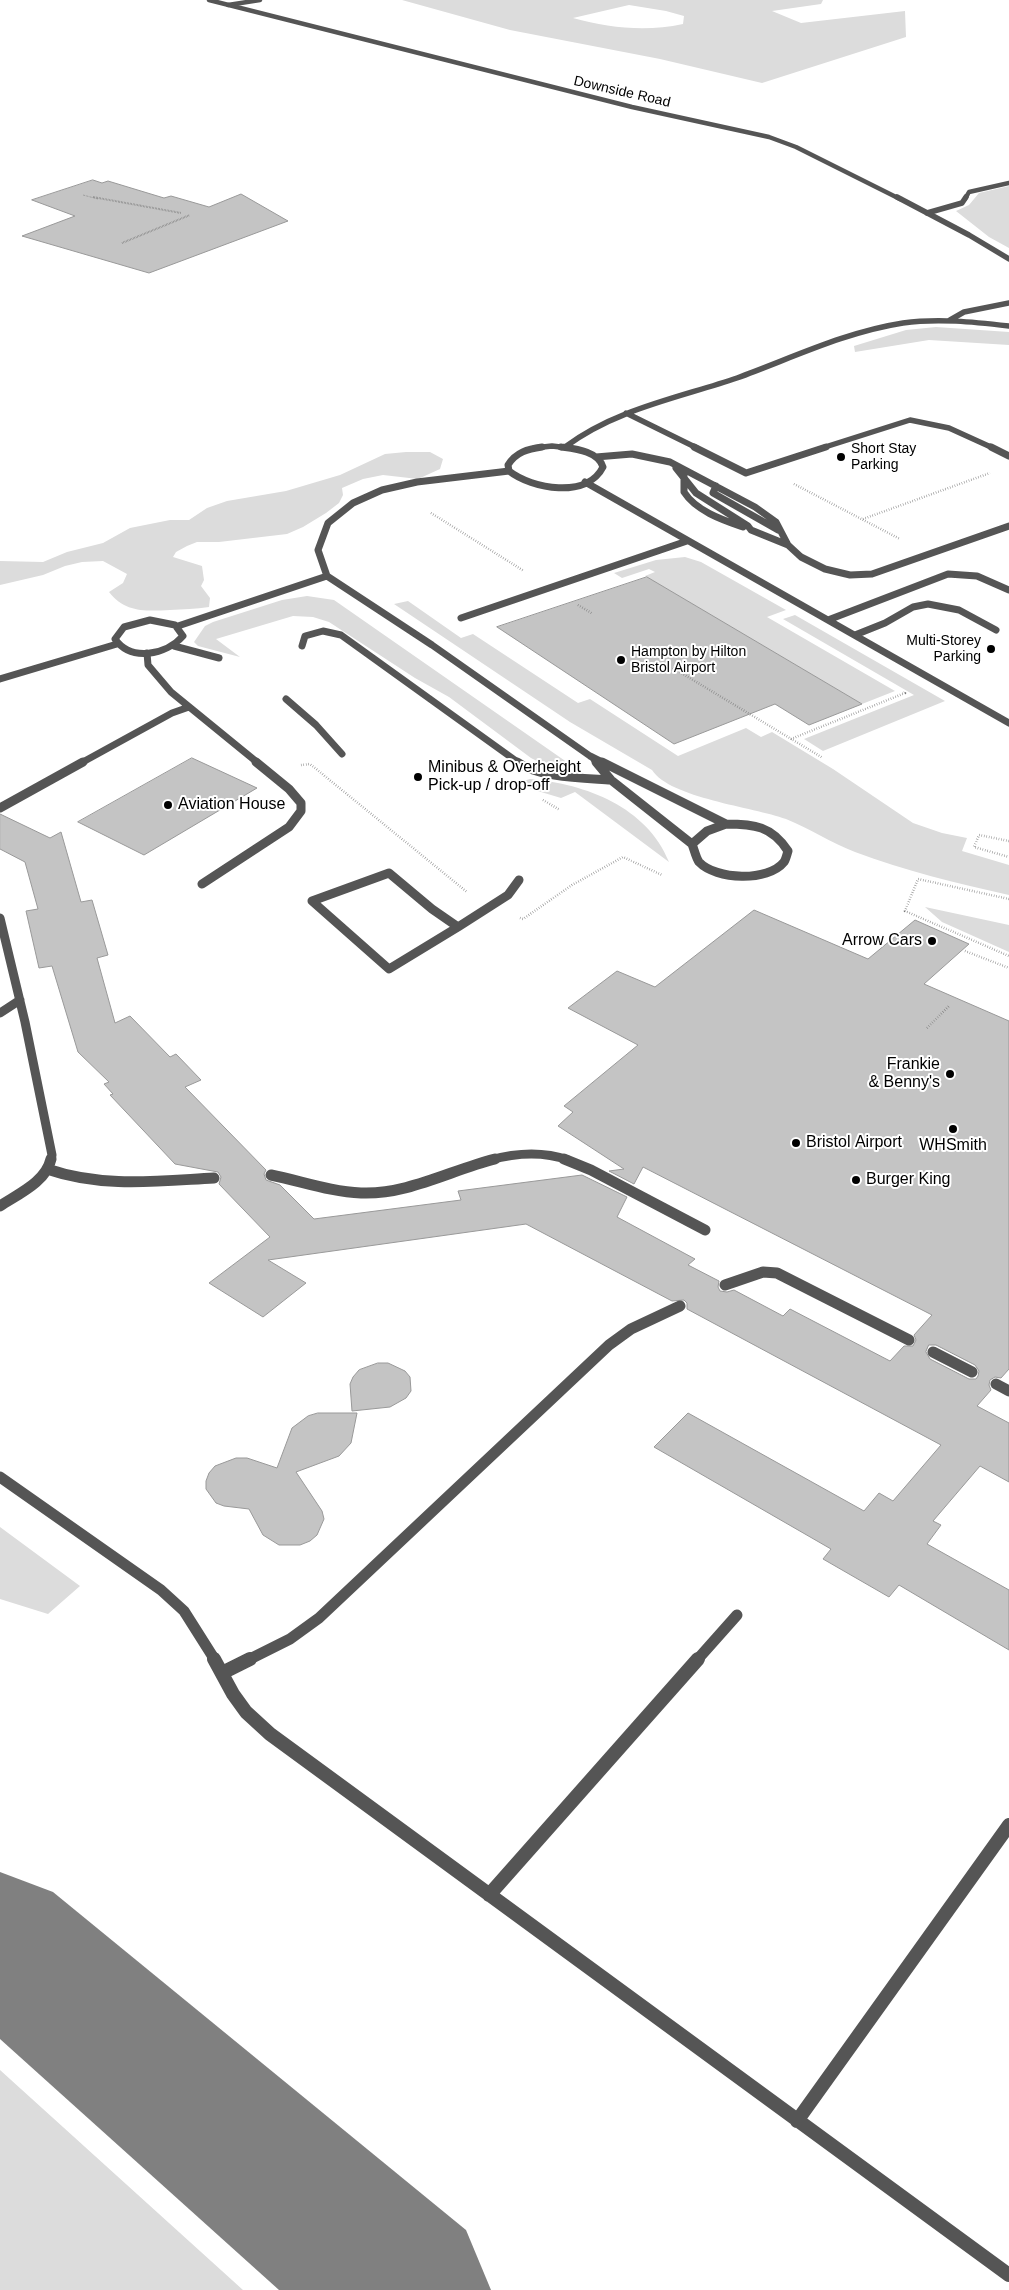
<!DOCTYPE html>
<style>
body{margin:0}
canvas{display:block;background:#fff}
</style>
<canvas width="1009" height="2290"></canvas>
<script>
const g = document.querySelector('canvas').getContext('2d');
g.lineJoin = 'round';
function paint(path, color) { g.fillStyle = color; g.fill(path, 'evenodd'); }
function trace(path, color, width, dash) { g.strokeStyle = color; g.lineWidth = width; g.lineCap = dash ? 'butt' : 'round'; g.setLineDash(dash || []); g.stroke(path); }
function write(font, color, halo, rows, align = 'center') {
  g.font = font + ' Helvetica,sans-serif'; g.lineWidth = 4; g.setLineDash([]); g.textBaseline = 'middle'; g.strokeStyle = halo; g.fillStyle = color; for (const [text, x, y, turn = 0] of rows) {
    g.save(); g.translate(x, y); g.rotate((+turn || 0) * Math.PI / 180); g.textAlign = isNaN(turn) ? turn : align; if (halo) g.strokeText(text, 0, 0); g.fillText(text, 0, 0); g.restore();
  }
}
const green = new Path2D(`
 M402,0H823L821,4L772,11L801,23L905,11L906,37L762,83L660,59L510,30ZM629,5L666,11L684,16L683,24C646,32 609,28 573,18Z
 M1009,186V248L989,237L956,211L969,205L979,193Z
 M936,327L1009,332V345L929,340L855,352L854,346L906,330Z
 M406,452H430L443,459L440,469L418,479L383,475L363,479L342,488L343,495L339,503L326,513L303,527L287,534L219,542H197L187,546L176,552L173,557L202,566L204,580L201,586L210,598L209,607C196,609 183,609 170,610C146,611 125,613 109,592L123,583L127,574L103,561L82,562L65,566L43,575L0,585V561L43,562L67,552L103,543L130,528L170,520H189L207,508L227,501L286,491L340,475L385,454Z
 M685,557L701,562L786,610L767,617L895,691L862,704L645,576L655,572L649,569L622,578L614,573L656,560Z
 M307,596L334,600L571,765H545L531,758L449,697L415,678L329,622L313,617L293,616L216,639L240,657L198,646L194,642L205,626L213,622L282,600Z
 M408,601L461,638L473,634L578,703L590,699L678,756L746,728L761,737L772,732L833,769L913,823L942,833L967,838L962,851L1009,865V895C957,883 905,871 855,852C831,843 809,828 786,819C753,807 670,798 652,770L570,722L394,604Z
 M795,615L945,701L823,751L804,739L914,695L783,619Z
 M530,779C586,784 647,807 669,862L575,792L561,798L531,789L520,782Z
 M925,907L1009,925V952L942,922Z
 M0,1527L80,1586L48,1614L0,1599Z
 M0,2070L243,2290H0Z`);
const taxiway = new Path2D(`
 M0,1872L53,1892L466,2230L491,2290H279L0,2039Z`);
const building = new Path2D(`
 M93,180L102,183L108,181L164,198L171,196L209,207L241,194L288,221L149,273L22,236L75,216L32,200Z
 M647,577L862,704L809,725L775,704L674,744L497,627Z
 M192,758L257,788L144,855L78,822Z
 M0,814L50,838L61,832L81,902L92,900L108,955L97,958L115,1023L130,1016L170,1057L176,1054L201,1080L185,1087L266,1170L264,1174L266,1180L280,1185L314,1219L461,1200L458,1191L582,1175L627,1197L617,1217L695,1259L688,1265L719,1281L718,1287L720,1291L727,1292L734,1290L783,1316L790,1309L890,1361L904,1346H913L916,1340L914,1335L932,1315L643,1167L634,1184L609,1171L624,1169L558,1126L573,1112L564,1106L638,1045L568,1008L617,971L655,987L754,910L868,959L915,920L969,944L924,984L1009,1021V1369L1001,1378L995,1377L990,1380L989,1385L991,1390L977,1406L1009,1423V1482L980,1466L933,1521L941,1525L927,1544L1009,1590V1650L899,1585L889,1597L823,1559L831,1549L654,1447L688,1413L864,1511L879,1493L893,1501L941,1445L687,1309V1303L684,1300L672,1301L526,1224L268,1260L306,1283L263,1317L209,1283L270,1237L219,1184L221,1177L218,1172L175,1164L110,1095L113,1094L104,1084L109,1082L78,1052L52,966L39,968L26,911L38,909L25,862L0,849ZM929,1345H936L975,1365L979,1371L978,1376L976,1379H969L930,1359L926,1352Z
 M378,1363H388L405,1371L410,1377L411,1391L406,1398L390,1407L352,1411L350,1384L353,1377L359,1370Z
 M318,1413H357L351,1443L339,1456L296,1472L322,1511L324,1519L317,1535L310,1541L300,1545H279L263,1535L249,1509L224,1506L216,1503L206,1489V1481L209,1473L215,1466L236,1458H247L277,1468L292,1428L308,1416Z`);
const pathFar2 = new Path2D(`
 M83,195L98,199`);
const pathFar1 = new Path2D(`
 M93,197L181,213
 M122,243L190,215`);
const path = new Path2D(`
 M794,484L900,539
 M431,513L524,571
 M863,519L990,473
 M578,605L593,614
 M673,668L823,758
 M791,739L905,693L903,692
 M301,765L310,764L467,892
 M543,800L560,810
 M1009,841L979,835L974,847L1009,857
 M1009,899L918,879L905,911L1009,956
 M520,918L523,919L572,885L623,857L662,875
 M965,951L1009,968
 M927,1028L949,1006`);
const serviceFar5 = new Path2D(`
 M965,199L969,192L1009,183`);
const serviceFar4 = new Path2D(`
 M927,213L962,203L966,197
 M950,320L964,312L1009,303
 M626,413L697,448
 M565,447C616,409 678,398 737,378C792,358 845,332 903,323C938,318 974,322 1009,326
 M534,448L552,446L569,448
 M822,448L910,420L949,428L993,448`);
const serviceFar3 = new Path2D(`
 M542,447C528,449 516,452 508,465L509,471C532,489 587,499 603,467C598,451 576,449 561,447
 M694,447L746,473L826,447
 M991,447L1009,456
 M596,457L632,454L670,462L755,507L776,522L788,545L801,557L825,569L850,575L872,574L1009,526
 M676,468L696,493L748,526L751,530L788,545
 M509,471L417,482L382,490L353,503L328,523L318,550L327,576L432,645L590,756L604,763
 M684,476V492C696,511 723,520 743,527
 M585,482L1009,723
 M716,486L713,493L778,530
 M461,618L687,541
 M150,620L175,625L183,636C166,655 131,662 115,639L124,627Z
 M828,620L948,574L977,576L1009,590
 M178,626L327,576
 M855,635L885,623L913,607L928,604L959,610L996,630
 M174,646L219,658
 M302,646L305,636L323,631L341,635L519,763
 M147,653L148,665L171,692L258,763
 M0,679L117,644
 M286,699L316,725L342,754
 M593,758L597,763
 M81,763L172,713L189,707`);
const serviceFar2 = new Path2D(`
 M517,762C539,778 584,778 611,780
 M596,762L611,780L692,844
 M602,762L726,824
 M0,808L83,762
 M726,824C754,824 772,826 788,851C787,854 786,859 784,862C768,882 716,880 699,862C696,858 694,849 692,844L707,831Z
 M389,873L432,909L458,927L389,969L312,901Z
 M202,884L289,827L301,811V803L289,789L256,762
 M0,918L25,1022L52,1155L51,1160
 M458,927L508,895L519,880
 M0,1013L20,1000
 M490,1160C516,1153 542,1151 568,1160`);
const serviceFar1 = new Path2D(`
 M564,1159L591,1170L705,1230
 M47,1169C102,1188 157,1181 214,1178
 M271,1175C301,1181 331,1192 361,1193C407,1195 451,1170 495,1159
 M0,1206C18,1194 46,1182 51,1159
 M725,1285L763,1272L777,1273L909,1340
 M933,1352L972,1372
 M996,1384L1009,1391
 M0,1477L161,1590L184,1611L215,1660
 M248,1660L290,1639L319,1618L609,1345L631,1329L680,1306
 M697,1660L737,1615`);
const service = new Path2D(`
 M214,1659L233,1694L246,1712L270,1734L1009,2275
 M222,1673L250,1659
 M489,1895L698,1659
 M797,2121L1009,1825`);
const minor = new Path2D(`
 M228,5L260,0`);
const tertiaryFar1 = new Path2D(`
 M209,0L632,107L769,137L796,147L900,199`);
const tertiary = new Path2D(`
 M897,197L969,235L1009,259`);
const markers = [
 [841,457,5,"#000"],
 [991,649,5,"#000"],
 [621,660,5,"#000"],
 [418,777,5,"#000"],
 [168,805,5,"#000"],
 [932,941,5,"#000"],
 [950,1074,5,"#000"],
 [953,1129,5,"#000"],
 [796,1143,5,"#000"],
 [856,1180,5,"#000"]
];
const farStreetnames = [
 ["Downside Road",622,92,13]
];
const farPoinames = [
 ["Short Stay",851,449],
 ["Parking",851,465],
 ["Multi-Storey",981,641,"right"],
 ["Parking",981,657,"right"],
 ["Hampton by Hilton",631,652],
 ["Bristol Airport",631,668]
];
const poiNames = [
 ["Minibus & Overheight",428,768],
 ["Pick-up / drop-off",428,786],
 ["Aviation House",178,805],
 ["Arrow Cars",922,941,"right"],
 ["Frankie",940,1065,"right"],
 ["& Benny's",940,1083,"right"],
 ["Bristol Airport",806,1143],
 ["WHSmith",953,1146,"center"],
 ["Burger King",866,1180]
];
paint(green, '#dcdcdc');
paint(taxiway, '#808080');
paint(building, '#c4c4c4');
trace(building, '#999', 1);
trace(pathFar2, '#777', 1, [0.5, 1]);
trace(pathFar1, '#777', 2, [0.5, 1]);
trace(path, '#777', 2.5, [0.5, 2]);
trace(serviceFar5, '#555', 4.5);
trace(serviceFar4, '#555', 5.5);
trace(serviceFar3, '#555', 7);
trace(serviceFar2, '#555', 9);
trace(serviceFar1, '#555', 11);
trace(service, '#555', 14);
trace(minor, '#555', 4.5);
trace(tertiaryFar1, '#555', 4.5);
trace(tertiary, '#555', 5.5);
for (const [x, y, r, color] of markers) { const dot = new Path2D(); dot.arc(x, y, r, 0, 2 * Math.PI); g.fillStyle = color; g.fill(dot); trace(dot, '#fff', 2); }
write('14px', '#000', '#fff', farStreetnames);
write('14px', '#000', '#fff', farPoinames, 'left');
write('16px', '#000', '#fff', poiNames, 'left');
</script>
